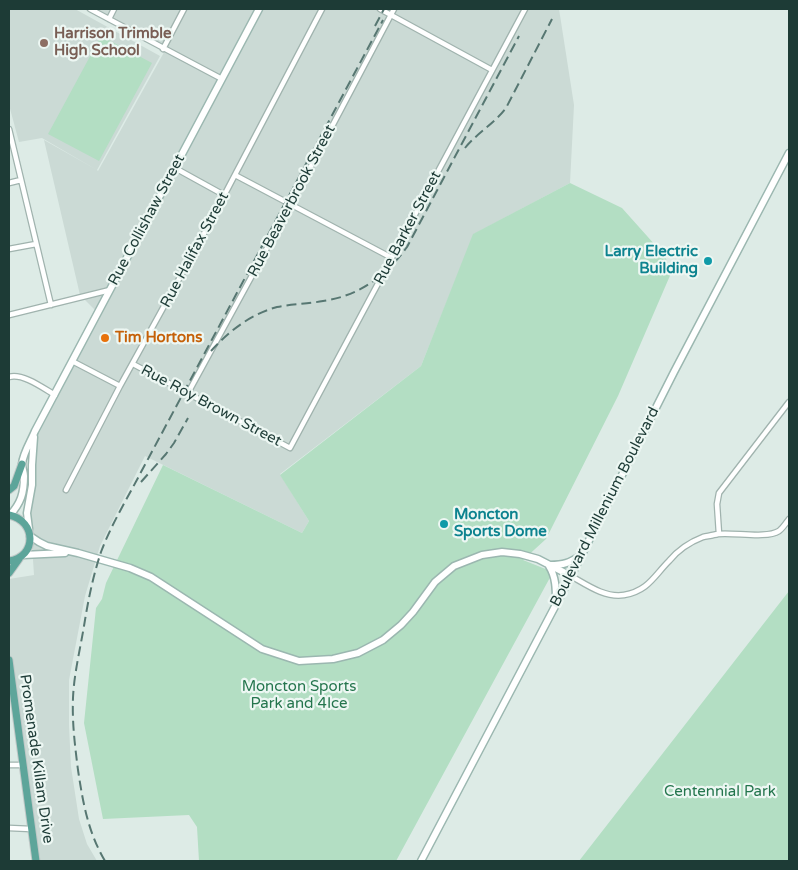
<!DOCTYPE html>
<style>
body{margin:0}
#map{position:relative;width:798px;height:870px;overflow:hidden;background:#ddebe6;font-family:"Varela Round",sans-serif}
canvas{display:block}
.frame{position:absolute;inset:0;border:10px solid #1d3b36;pointer-events:none}
</style>
<div id="map">
<canvas width="798" height="870"></canvas>
<div class="frame"></div>
</div>
<script>
const g = document.querySelector('canvas').getContext('2d');
g.lineJoin = 'round';
function paint(path, color) { g.fillStyle = color; g.fill(path, 'evenodd'); }
function trace(path, color, width, dash) { g.strokeStyle = color; g.lineWidth = width; g.lineCap = dash ? 'butt' : 'round'; g.setLineDash(dash || []); g.stroke(path); }
function write(font, color, halo, rows, align = 'center') {
  g.font = font + ' "Varela Round",sans-serif'; g.lineWidth = 4.5; g.setLineDash([]); g.textBaseline = 'middle'; g.strokeStyle = halo; g.fillStyle = color; for (const [text, x, y, turn = 0] of rows) {
    g.save(); g.translate(x, y); g.rotate((+turn || 0) * Math.PI / 180); g.textAlign = isNaN(turn) ? turn : align; if (halo) g.strokeText(text, 0, 0); g.fillText(text, 0, 0); g.restore();
  }
}
const built = new Path2D(`
 M9,9H75L160,56L97,170L98,171L167,47L96,9H559L574,105L570,183L474,234L421,366L280,474L309,521L302,533L145,456L100,546L85,596L69,680V725L71,767L79,819L87,844L97,861H35L9,671V579L34,575L30,514V468L38,435L100,315L80,295L44,140L97,170L42,138L19,142L9,105Z`);
const green = new Path2D(`
 M101,36L152,63L99,161L48,134Z
 M570,183L622,208L664,255L672,271L618,396L546,539L523,560L553,572L396,861H199L197,827L189,815L103,819L84,723L96,608L102,599L106,583L163,465L302,533L309,521L280,475L421,366L473,234Z
 M789,591V861H579Z`);
const street = new Path2D(`
 M90,9L222,79
 M380,9L492,70
 M109,19L114,9
 M163,49L184,9
 M9,129L51,305
 M175,168L224,195
 M235,175L392,258
 M9,183L21,180
 M9,249L36,244
 M9,315L110,290
 M72,361L120,386
 M133,364L290,448L525,9
 M9,377C23,373 43,388 55,395
 M188,393L291,204L394,9
 M66,490L120,386L206,230L322,9
 M719,534L717,504L719,493L789,402
 M571,576C587,585 605,598 624,595C648,591 654,576 669,561C678,550 690,542 703,537C708,536 714,535 718,534C734,532 766,539 779,531C783,528 786,523 789,519
 M9,765H23
 M9,828L31,829`);
const secondary = new Path2D(`
 M10,515C21,503 24,493 24,476C24,472 22,468 22,464C23,453 31,441 35,431L259,9
 M29,529L27,513L32,485V465L34,437
 M30,536L39,542L47,546L78,553L130,568L151,577L262,649L299,661L333,659L358,653L383,640L401,625L413,612L435,582L454,566L482,555L502,552L520,554L538,559L571,576
 M23,555L65,553
 M550,565C564,565 569,563 580,556
 M549,566C556,577 556,589 556,602
 M421,861L571,576L674,372L789,153`);
const primary = new Path2D(`
 M9,490L14,486L22,464
 M9,515C37,521 37,557 9,561
 M9,573L19,559
 M9,660L36,861`);
const rail = new Path2D(`
 M375,26L384,9
 M465,148C477,133 494,124 506,108L552,19
 M211,351C229,331 251,314 277,307C292,304 307,304 323,301C359,296 386,276 407,247L519,36
 M141,482L166,454L174,443L188,418
 M105,861C88,832 83,803 78,770C75,746 72,723 73,698C74,674 80,650 84,626C88,601 93,576 101,552C111,525 127,499 140,474L383,20`);
const markers = [
 [44,43,5,"#8d6e63"],
 [708,261,5,"#0f9aa8"],
 [105,338,5,"#e8710a"],
 [444,524,5,"#0f9aa8"]
];
const educationNames = [
 ["Harrison Trimble",54,34],
 ["High School",54,51]
];
const streetNames = [
 ["Rue Beaverbrook Street",292,201,-62],
 ["Rue Collishaw Street",147,220,-62],
 ["Rue Barker Street",408,228,-62],
 ["Rue Halifax Street",195,250,-62],
 ["Rue Roy Brown Street",211,406,28],
 ["Boulevard Millenium Boulevard",605,507,-63],
 ["Promenade Killam Drive",36,759,82]
];
const cultureNames = [
 ["Larry Electric",698,252],
 ["Building",698,269],
 ["Moncton",454,515,"left"],
 ["Sports Dome",454,532,"left"]
];
const foodNames = [
 ["Tim Hortons",115,338]
];
const parkNames = [
 ["Moncton Sports",299,687],
 ["Park and 4Ice",299,704],
 ["Centennial Park",720,792]
];
paint(built, '#cbdad5');
paint(green, '#b3dec3');
trace(street, '#a0b3ae', 7);
trace(secondary, '#9bb7b0', 9);
trace(primary, '#c0c8c7', 9);
trace(street, '#fff', 4.5);
trace(secondary, '#fff', 6);
trace(primary, '#5da59a', 7);
trace(rail, '#577772', 2, [10, 5]);
for (const [x, y, r, color] of markers) { const dot = new Path2D(); dot.arc(x, y, r, 0, 2 * Math.PI); g.fillStyle = color; g.fill(dot); trace(dot, '#edf7f3', 2); }
write('bold 15px', '#785e54', '#edf7f3', educationNames, 'left');
write('15px', '#1d3b36', '#edf7f3', streetNames);
write('bold 15px', '#0d838f', '#edf7f3', cultureNames, 'right');
write('bold 15px', '#c56008', '#edf7f3', foodNames, 'left');
write('15px', '#24754d', '#edf7f3', parkNames);
</script>
